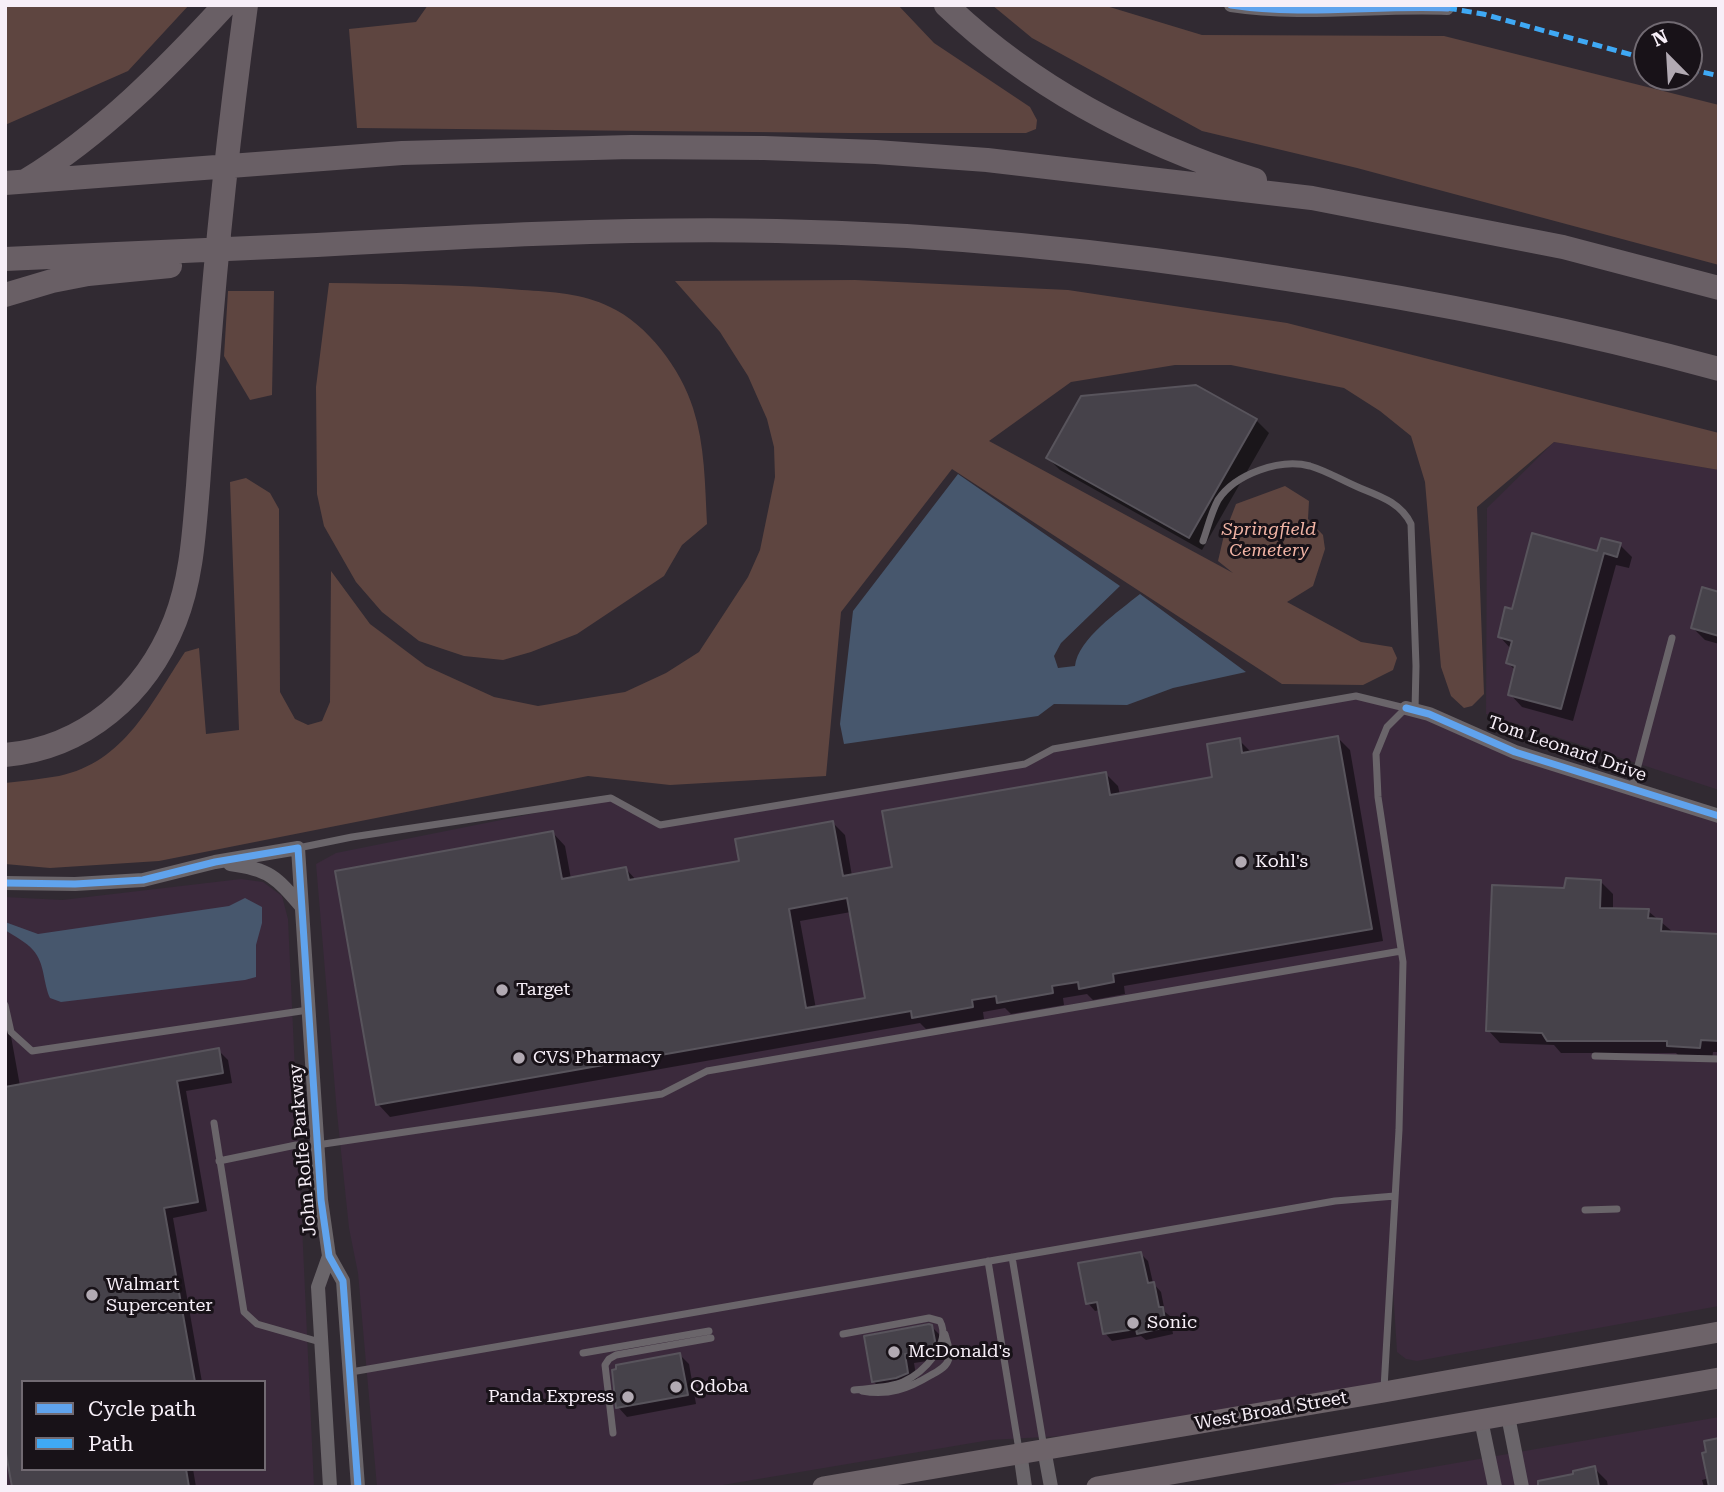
<!DOCTYPE html>
<style>
body{margin:0}
#map{position:relative;width:1724px;height:1492px;overflow:hidden;background:#312a32;font-family:"Roboto Serif",serif}
canvas{display:block}
.frame{position:absolute;inset:0;border:7px solid #f7eff8;pointer-events:none}
.legend{position:absolute;left:21px;top:1380px;width:245px;height:91px;box-sizing:border-box;background:#181218;border:2px solid #716a72;margin:0;padding:9px 12px;list-style:none;font-size:21px;color:#f7eff8}
.legend li{display:flex;align-items:center;gap:14px;height:35px}
.legend b{width:35px;border:2px solid #716a72}
.north{position:absolute;left:1633px;top:21px;width:70px;height:70px;box-sizing:border-box;background:#181218;border:2px solid #716a72;border-radius:50%;rotate:336deg;font-size:19px;font-weight:700;line-height:28px;text-align:center;color:#f7eff8}
.north::after{content:'';display:block;margin:auto;width:24px;height:32px;background:#b2aab3;clip-path:polygon(50% 0,100% 100%,50% 72%,0 100%)}
</style>
<div id="map">
<canvas width="1724" height="1492"></canvas>
<div class="frame"></div>
<ul class="legend">
<li><b style="height:9px;background:#60a3ed"></b>Cycle path</li>
<li><b style="height:9px;background:#3fa9f5"></b>Path</li>
</ul>
<div class="north">N</div>
</div>
<script>
const g = document.querySelector('canvas').getContext('2d');
g.lineJoin = 'round';
function paint(path, color) { g.fillStyle = color; g.fill(path, 'evenodd'); }
function trace(path, color, width, dash) { g.strokeStyle = color; g.lineWidth = width; g.lineCap = dash ? 'butt' : 'round'; g.setLineDash(dash || []); g.stroke(path); }
function write(font, color, halo, rows, align = 'center') {
  g.font = font + ' "Roboto Serif",serif'; g.lineWidth = 6; g.setLineDash([]); g.textBaseline = 'middle'; g.strokeStyle = halo; g.fillStyle = color; for (const [text, x, y, turn = 0] of rows) {
    g.save(); g.translate(x, y); g.rotate((+turn || 0) * Math.PI / 180); g.textAlign = isNaN(turn) ? turn : align; if (halo) g.strokeText(text, 0, 0); g.fillText(text, 0, 0); g.restore();
  }
}
const built = new Path2D(`
 M1554,442L1719,470V790L1486,714L1487,508Z
 M1356,696L1429,714L1475,735L1719,816V1306L1417,1361L1406,1359L1397,1352L1392,1273L1384,1392L1154,1431L990,1440L711,1487H377L358,1273L349,1228L337,1113L316,864L336,853L611,798L660,825L1025,764L1053,749Z
 M241,879L263,882L282,896L288,919L314,1487H5V897L62,900ZM23,1382H264V1469H23Z
 M1719,1417V1487H1319Z`);
const green = new Path2D(`
 M5,5H189L128,71L5,125Z
 M428,5H898L934,43L1030,107L1037,120L1036,129L1026,133H850L357,128L349,29L416,22Z
 M992,5H1103L1202,35L1444,36L1719,105V265L1357,168L1202,131L1032,38Z
 M855,280L1068,290L1287,323L1719,433V470L1554,442L1477,507L1484,694L1472,706L1464,708L1451,696L1441,667L1425,482L1411,436L1380,411L1344,388L1231,365H1175L1071,382L989,441L1233,573L1218,561L1224,535L1236,504L1285,486L1309,501L1308,519L1323,535L1325,549L1313,586L1287,602L1361,642L1392,647L1397,658L1393,670L1363,685L1282,684L952,469L841,612L826,776L670,785L588,776L159,861L50,868L5,864V783C23,781 41,779 59,776C125,762 151,703 185,652L199,648L206,734L239,730L230,482L246,478L270,493L279,509L280,692L295,719L308,725L322,721L330,702L331,571L370,624L426,666L494,697L538,706L625,692L666,673L699,652L748,577L760,550L775,477L774,447L767,419L748,376L720,332L675,281Z
 M329,283C393,284 458,284 522,290C552,292 582,293 610,307C647,324 681,369 693,408C705,445 705,485 707,524L682,545L664,576L577,634L531,652L503,660L464,656L419,641L382,612L356,582L324,526L317,494L316,387Z
 M228,291H274L272,395L250,400L224,356Z`);
const water = new Path2D(`
 M958,474L1120,586L1061,643L1054,656L1058,668L1075,666C1078,639 1119,611 1140,594L1246,672L1173,688L1127,705L1054,704L1038,716L844,744L840,724L853,611Z
 M245,898L262,907V923L256,945V977L245,980L61,1002L50,998C43,983 45,963 33,950C26,942 14,936 5,930V922L38,934L229,906Z`);
const shadow = new Path2D(`
 M1256,420L1269,433L1202,550L1060,470L1048,458Z
 M1620,545L1632,557L1629,568L1616,565L1573,721L1522,707L1510,694L1516,671L1508,663L1511,649L1500,637L1513,611L1599,553Z
 M1719,594V644L1705,640L1693,628Z
 M1338,738L1350,750L1383,941L1124,986L1125,994L1093,1000L1087,994L1063,998L1064,1005L1011,1014L1005,1008L983,1012L984,1019L926,1029L920,1023L390,1117L378,1104L553,833L565,846L571,879L626,869L637,881L741,862L833,823L845,835L852,876L894,869L1106,774L1118,786L1120,795L1214,778L1239,740L1252,753ZM851,912L867,999L816,1009L800,921Z
 M1600,881L1613,894V910L1648,911L1674,933L1719,935V1052H1713L1712,1060L1681,1058L1676,1053H1561L1554,1045L1500,1043L1488,1030L1566,890Z
 M5,1003L20,1086L218,1050L228,1060L232,1083L186,1091L207,1211L173,1218L202,1382H23V1469H193L196,1487H14L5,1438Z
 M1141,1254L1148,1261L1153,1283L1161,1292L1165,1312L1170,1316L1173,1334L1146,1340L1141,1336L1112,1341L1105,1333L1100,1310L1095,1311L1088,1303Z
 M932,1327L941,1336L943,1351L940,1359L914,1363L917,1381L883,1391L873,1381Z
 M680,1355L689,1364L696,1404L627,1417L618,1407V1370Z
 M1594,1468L1607,1481L1608,1487H1549Z
 M1709,1478L1719,1487H1704L1702,1480Z`);
const building = new Path2D(`
 M1196,385L1257,419L1189,538L1046,458L1081,396Z
 M1532,533L1597,551L1601,538L1621,543L1617,557L1604,553L1561,709L1508,695L1515,666L1506,663L1512,641L1498,637L1505,607L1512,609Z
 M1702,587L1719,592V636L1691,628Z
 M1338,736L1372,929L1113,974L1114,982L1079,989L1078,982L1052,986L1053,993L997,1003L996,996L972,1000L973,1007L912,1018L911,1011L376,1105L335,871L553,831L562,879L626,867L629,880L739,861L735,839L833,821L843,876L892,867L882,811L1106,772L1110,795L1212,777L1207,744L1240,738L1242,753ZM847,898L865,998L806,1008L789,909Z
 M1566,878L1601,880L1600,908L1649,909L1648,918L1662,919L1661,931L1719,934V1041L1701,1040L1700,1048L1667,1046V1041H1547L1542,1033L1486,1031L1492,885L1564,888Z
 M219,1048L223,1073L177,1081L198,1202L164,1208L195,1382H23V1469H186L189,1487H12L5,1448V1087Z
 M1141,1252L1148,1283L1154,1282L1159,1307H1163L1166,1327L1137,1334L1136,1329L1103,1334L1097,1302L1086,1304L1078,1263Z
 M929,1324L932,1325L935,1341L931,1350L905,1354L908,1373L896,1378L872,1382L864,1336Z
 M680,1353L688,1395L616,1408L612,1370L616,1369V1365Z
 M1719,1438V1487H1709L1702,1453L1706,1452L1704,1441Z
 M1595,1466L1599,1487H1538V1481L1573,1474V1471Z`);
const service = new Path2D(`
 M1203,541C1208,527 1211,513 1218,500C1235,474 1280,458 1310,466C1327,471 1343,481 1360,488C1380,496 1401,503 1411,524L1416,666L1415,710
 M1632,788L1672,638
 M298,848L352,837L611,798L660,825L1025,764L1053,749L1356,696L1405,708
 M5,1005L11,1032L32,1051L308,1010
 M1595,1056L1719,1059
 M214,1123L244,1312L257,1324L320,1342
 M219,1161L296,1145H317L662,1094L707,1071L1401,951
 M1585,1210L1617,1209
 M1012,1257L1044,1448
 M988,1261L1019,1450
 M843,1334L929,1318L940,1321C952,1344 923,1373 903,1382C889,1388 869,1388 854,1390
 M583,1353L709,1331
 M351,1372L1335,1201L1395,1196
 M1384,1388L1399,1130L1403,962L1378,797L1376,754L1387,727L1406,708
 M862,1391C888,1396 908,1389 931,1375C937,1372 945,1368 948,1361C952,1354 947,1342 945,1334
 M613,1433L605,1365L609,1359L616,1355L711,1338`);
const minor = new Path2D(`
 M1231,5C1303,16 1376,5 1447,8
 M1406,708L1429,714L1515,752L1719,816
 M230,864C269,869 276,877 301,906
 M5,883L75,884L143,880L215,862L298,848L321,1200L329,1256L343,1281L358,1487
 M329,1256L318,1287L330,1487
 M1508,1416L1522,1487
 M1481,1420L1495,1487
 M1044,1449L1051,1487
 M1020,1452L1025,1487`);
const primary = new Path2D(`
 M823,1487L1384,1392L1719,1332
 M1097,1487L1719,1378`);
const motorway = new Path2D(`
 M946,5C1033,88 1141,144 1255,180
 M27,180C102,134 166,69 225,5
 M5,183L402,153L631,147L764,148L876,152L987,160L1312,198L1563,247L1719,288
 M5,259C109,254 213,250 317,245C471,236 623,228 777,231C948,234 1117,252 1286,279C1432,301 1576,330 1719,369
 M5,295L52,281L88,274L170,266
 M5,755C85,748 146,694 175,621C192,578 194,532 198,486C201,444 204,401 208,359C217,241 230,123 246,5`);
const quiet = new Path2D(`
 M1447,8L1483,14L1647,59
 M1689,69L1719,76`);
const cycleway = new Path2D(`
 M1231,5C1303,16 1376,5 1447,8
 M1406,708L1429,714L1515,752L1719,816
 M5,883L75,884L143,880L215,862L298,848L321,1200L329,1256L343,1281L358,1487`);
const markers = [
 [1241,862,7,"#b2aab3"],
 [502,990,7,"#b2aab3"],
 [519,1058,7,"#b2aab3"],
 [92,1295,7,"#b2aab3"],
 [1133,1323,7,"#b2aab3"],
 [894,1352,7,"#b2aab3"],
 [676,1387,7,"#b2aab3"],
 [628,1397,7,"#b2aab3"]
];
const parkNames = [
 ["Springfield",1269,530],
 ["Cemetery",1269,551]
];
const streetNames = [
 ["Tom Leonard Drive",1567,749,19],
 ["John Rolfe Parkway",303,1150,-95],
 ["West Broad Street",1271,1411,-10]
];
const poiNames = [
 ["Kohl's",1255,862],
 ["Target",516,990],
 ["CVS Pharmacy",533,1058],
 ["Walmart",106,1285],
 ["Supercenter",106,1306],
 ["Sonic",1147,1323],
 ["McDonald's",908,1352],
 ["Qdoba",690,1387],
 ["Panda Express",614,1397,"right"]
];
paint(built, '#3b2a3c');
paint(green, '#5e4540');
paint(water, '#47576d');
paint(shadow, '#0007');
paint(building, '#46424a');
trace(building, '#58545c', 2);
trace(service, '#6a656a', 7);
trace(minor, '#6a656a', 14);
trace(primary, '#6d6369', 21);
trace(motorway, '#695f65', 24);
trace(quiet, '#3fa9f5', 5, [10, 5]);
trace(cycleway, '#60a3ed', 7);
for (const [x, y, r, color] of markers) { const dot = new Path2D(); dot.arc(x, y, r, 0, 2 * Math.PI); g.fillStyle = color; g.fill(dot); trace(dot, '#181218', 2.5); }
write('italic 18px', '#f1b3a4', '#181218', parkNames);
write('18px', '#f7eff8', '#181218', streetNames);
write('18px', '#f7eff8', '#181218', poiNames, 'left');
</script>
